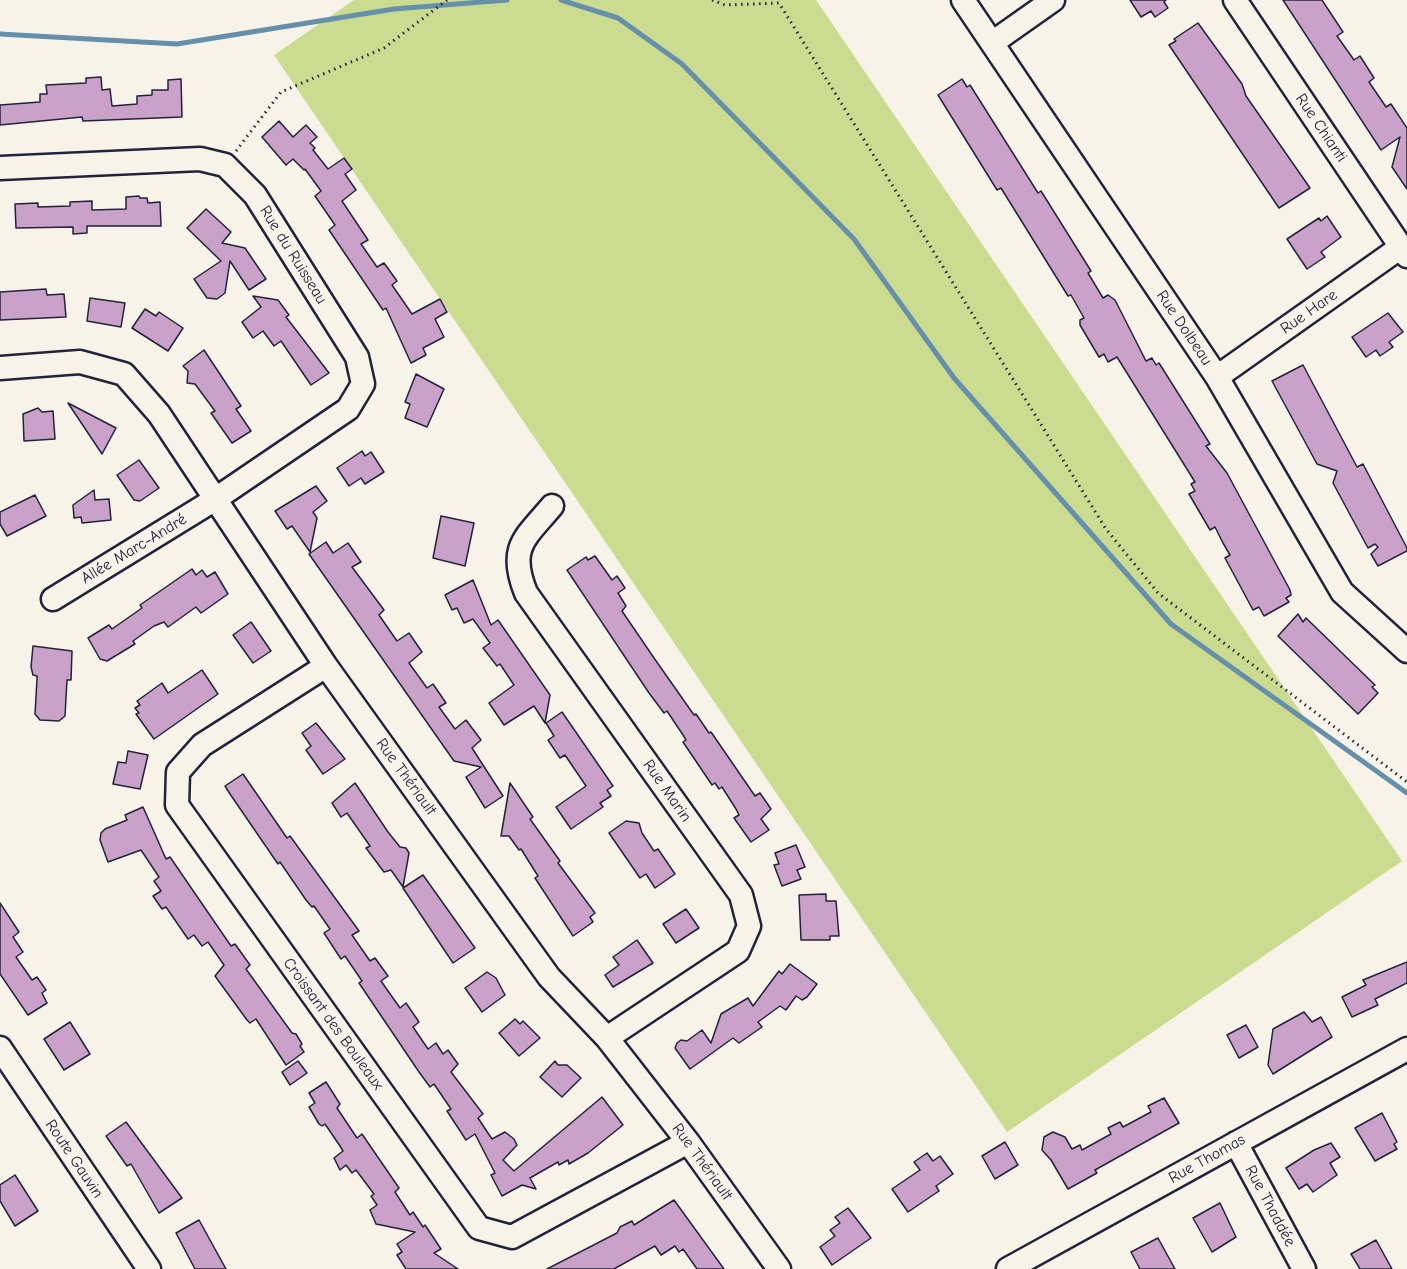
<!DOCTYPE html>
<meta charset="utf-8">
<style>
body{margin:0}
canvas{display:block;background:#f7f3e8}
</style>
<canvas width="1407" height="1269"></canvas>
<script>
const g = document.querySelector('canvas').getContext('2d');
g.lineJoin = 'round';
function paint(path, color) { g.fillStyle = color; g.fill(path, 'evenodd'); }
function trace(path, color, width, dash) { g.strokeStyle = color; g.lineWidth = width; g.lineCap = dash ? 'butt' : 'round'; g.setLineDash(dash || []); g.stroke(path); }
function write(font, color, halo, rows, align = 'center') {
  g.font = font + ' "Comic Neue",sans-serif'; g.lineWidth = 5; g.setLineDash([]); g.textBaseline = 'middle'; g.strokeStyle = halo; g.fillStyle = color; for (const [text, x, y, turn = 0] of rows) {
    g.save(); g.translate(x, y); g.rotate((+turn || 0) * Math.PI / 180); g.textAlign = isNaN(turn) ? turn : align; if (halo) g.strokeText(text, 0, 0); g.fillText(text, 0, 0); g.restore();
  }
}
const green = new Path2D(`
 M354,0H816L1402,861L1007,1132L274,55Z`);
const stream = new Path2D(`
 M561,0L618,18L682,64L854,239L954,378L1171,624L1407,793
 M0,34L177,44L394,9L507,0`);
const building = new Path2D(`
 M1130,0H1166L1164,2L1168,8L1155,17L1151,11L1141,17Z
 M1283,0H1322L1343,32L1337,36L1354,60L1360,56L1374,78L1369,82L1386,107L1391,104L1407,128V189L1392,167L1400,137L1381,150Z
 M1198,23L1242,84L1246,96L1310,188L1279,208L1169,45L1176,41L1174,39Z
 M101,77L102,90L110,89L112,106L137,104V96L152,95V90H168V80L181,79L182,117L83,121L82,117L0,125V105L40,102V94H47L46,85L86,83V78Z
 M962,79L967,87L970,85L1038,193L1041,191L1091,271L1088,273L1103,298L1108,295L1115,300L1146,361L1152,358L1156,365L1159,363L1210,444L1206,446L1227,473L1290,590L1291,595L1286,598L1289,602L1264,616L1259,607L1253,610L1225,558L1230,555L1223,543L1215,527L1210,530L1189,494L1195,491L1191,484L1195,482L1117,357L1108,362L1104,354L1099,357L1080,325V320L1084,318L1071,295L1068,296L1001,188L997,190L938,95Z
 M279,121L293,137L306,125L317,137L310,143L315,148L313,150L328,169L344,158L352,169L345,174L356,190L342,201L368,240L361,244L377,267L384,263L397,281L392,285L412,314L440,299L447,312L435,319L444,337L423,348L426,355L411,363L386,308L383,310L329,230L335,225L315,196L321,191L305,169L304,170L293,159L286,165L262,137Z
 M139,196L140,198H147L148,203L160,202L161,226H87V233L73,234V227L16,228L15,204L38,203V207L70,206V202L92,201V210L126,209V197Z
 M206,209L231,232L222,243L245,248L266,279L249,290L230,261L225,293L217,299L207,298L194,279L221,261L187,228Z
 M1327,216L1341,237L1321,252L1325,257L1307,269L1287,239L1319,218L1321,221Z
 M46,289L47,295L64,294L66,317L0,320V292Z
 M253,296L278,300L289,315L286,317L329,373L311,385L281,341L274,346L263,331L253,338L242,322L261,307Z
 M90,298L125,303L121,327L87,321Z
 M145,309L156,316L159,312L183,328L168,351L132,328Z
 M1388,313L1403,332L1389,342L1393,347L1380,356L1376,350L1366,357L1352,337Z
 M204,350L241,406L236,409L251,431L232,443L211,413L215,411L195,384L187,383L188,371L183,366Z
 M1303,365L1357,467L1363,464L1407,548V551L1378,566L1371,554L1378,547L1375,544L1368,548L1333,483L1337,471L1317,464L1272,381Z
 M416,374L444,389L427,427L405,418L410,404L405,402Z
 M68,403L116,428L102,454Z
 M38,408L42,412L53,411L55,439L24,441L23,414Z
 M362,451L365,456L371,452L384,472L365,484L361,478L349,486L337,468Z
 M139,460L159,488L140,501L134,500L117,475Z
 M316,486L327,501L313,512L317,518L310,552L292,526L287,529L275,511Z
 M94,490L95,500L109,499L111,520L82,523L81,517L74,518L73,505Z
 M35,495L46,516L7,536L0,524V512Z
 M441,516L474,523L465,566L433,558Z
 M326,542L333,553L348,543L361,562L352,567L384,610L379,615L397,641L409,633L422,652L409,663L427,688L433,684L444,700L446,703L439,707L455,729L466,720L481,740L472,748L503,796L485,808L466,777L481,767L454,761L309,554Z
 M595,556L612,580L617,576L625,588L618,593L626,606L622,611L654,658L694,715L696,714L709,733L711,732L755,796L760,793L771,809L761,819L769,830L751,842L734,818L739,815L736,809L722,787L719,789L715,783L712,785L683,742L686,740L683,735L667,711L664,713L649,693L567,570L586,557L588,560Z
 M192,569L196,575L202,570L207,577L215,572L228,594L201,613L196,607L168,627L164,622L154,626L133,641L135,644L107,661L100,659L88,638L109,625L112,629L142,608L140,605Z
 M473,580L491,625L498,620L550,695L545,723L534,706L504,725L489,703L514,685L500,664L497,666L483,648L490,643L473,619L464,623L457,608L452,610L445,595Z
 M1298,614L1303,622L1306,618L1375,685L1372,687L1378,693L1358,714L1278,636Z
 M251,622L271,651L253,663L233,635Z
 M33,646L72,651L71,680H67L65,716L59,721L40,720L35,714L37,679V676L33,675L31,667Z
 M202,670L218,694L154,739L136,714L139,713L135,708L140,705L137,701L162,683L168,693Z
 M562,712L613,786L607,790L611,796L600,803L603,807L571,829L556,807L586,786L565,755L560,758L548,740L554,736L546,723Z
 M316,723L345,759L323,774L306,750L311,746L302,733Z
 M128,751L148,755L140,789L113,784L118,762L126,763Z
 M243,774L287,838L290,836L359,931L352,935L370,961L375,958L388,976L381,981L400,1008L406,1003L419,1022L413,1027L428,1049L436,1043L443,1054L448,1050L458,1064L451,1072L483,1114L478,1118L492,1139L505,1132L514,1139L517,1145L503,1160L514,1171L602,1097L623,1125L588,1153L569,1164L568,1160L559,1165L558,1162L530,1178L536,1189L522,1185L502,1196L491,1175L495,1173L475,1134L466,1140L447,1111L451,1109L434,1084L430,1087L419,1072L359,983L362,981L345,956L341,959L324,933L330,929L314,906L312,907L306,900L280,862L278,864L230,794L225,786Z
 M355,783L388,832L400,847L406,848L409,853L403,887L391,870L384,872L366,848L370,846L347,813L341,817L332,803Z
 M510,783L533,817L530,819L560,861L558,863L595,913L590,917L593,922L573,936L535,878L538,876L521,849L519,850L509,836H501Z
 M143,807L166,859L170,857L231,946L235,944L250,965L246,969L292,1033L296,1034L302,1044L300,1046L304,1052L286,1065L256,1019L250,1023L247,1020L215,976L224,965L208,942L202,946L194,935L188,939L166,907L162,909L153,896L161,891L154,881L159,877L141,850L108,862L100,840L101,833L105,829L127,820L125,815Z
 M626,821L639,823L642,833L654,851L658,849L675,874L655,888L646,874L640,878L609,833Z
 M796,845L805,867L797,870L801,879L782,886L774,865L779,864L775,853Z
 M423,875L475,948L453,963L403,888Z
 M826,894V901H836L839,936H830V940H801L799,895Z
 M0,903L19,932L13,937L23,952L16,957L32,980L37,977L46,990L42,993L47,1003L28,1015L0,974Z
 M686,909L699,928L676,943L663,924Z
 M637,940L653,963L613,987L605,975L619,965L613,957Z
 M1407,962V983L1375,999L1378,1005L1352,1017L1342,997L1366,985L1363,980Z
 M790,964L817,984L807,997L802,1000L796,996L786,1010L780,1006L758,1022L762,1027L739,1043L733,1038L690,1069L675,1048L677,1043L681,1040L687,1041L702,1030L711,1043L721,1014L748,998L753,1006L779,971L782,974Z
 M487,972L496,978L505,995L482,1012L465,988Z
 M1304,1012L1312,1022L1321,1017L1332,1037L1273,1074L1268,1065L1273,1029Z
 M515,1019L520,1024L523,1021L540,1038L519,1056L499,1033Z
 M70,1022L90,1054L64,1070L44,1039Z
 M1246,1025L1258,1047L1239,1058L1227,1035Z
 M298,1061L307,1073L290,1085L282,1072Z
 M555,1061L558,1065H567L581,1078L562,1097L540,1077Z
 M326,1082L340,1104L337,1108L357,1138L362,1134L399,1188L395,1192L410,1215L413,1212L423,1227L425,1225L441,1249L434,1253L458,1269H406L397,1255L402,1252L397,1244L415,1232L376,1224L370,1210L377,1205L371,1196L374,1194L356,1170L352,1173L346,1165L340,1170L334,1158L343,1151L340,1146L325,1124L322,1126L319,1124L309,1107L315,1103L309,1093Z
 M1164,1098L1179,1123L1095,1170L1097,1173L1068,1189L1051,1160L1042,1150L1044,1137L1053,1132L1065,1137L1072,1149L1080,1145L1082,1150L1111,1134L1108,1128L1120,1122L1123,1127L1151,1112L1148,1106Z
 M1382,1113L1395,1138L1397,1142L1394,1144L1397,1149L1375,1161L1355,1128Z
 M126,1122L182,1198L159,1213L131,1164L127,1166L106,1136Z
 M1005,1142L1018,1165L995,1179L982,1156Z
 M1331,1143L1340,1157L1330,1163L1337,1175L1313,1192L1307,1184L1299,1189L1286,1168L1314,1150Z
 M927,1153L933,1161L940,1156L953,1174L936,1186L939,1191L908,1212L892,1189L920,1170L914,1162Z
 M15,1175L38,1211L15,1226L0,1201V1185Z
 M674,1200L724,1269H697L683,1249L679,1252L675,1246L661,1255L655,1246L614,1269H547L617,1233L620,1227L632,1221L634,1225Z
 M1220,1203L1236,1237L1212,1252L1193,1218Z
 M848,1208L871,1238L832,1265L820,1247L835,1236L830,1230L840,1223L835,1217Z
 M199,1220L226,1269H195L176,1233Z
 M1158,1238L1175,1269H1140L1131,1252Z
 M1376,1240L1392,1269H1360L1351,1254Z`);
const path = new Path2D(`
 M712,0L725,5L779,3L1106,529L1158,593L1407,782
 M236,151L281,92L384,48L447,0`);
const minor = new Path2D(`
 M963,0L1217,377L1342,592L1407,651
 M1235,0L1407,256
 M992,43L1053,0
 M0,168L200,159L225,165L255,195L357,357L363,384L348,409L214,500L53,599
 M0,368L80,362L124,374L159,414L326,666L549,977L607,1038L688,1142L779,1269
 M1217,377L1401,247
 M552,506C524,539 508,548 526,593L741,895L749,926L738,951L607,1038
 M326,666L202,745L178,772L177,805L479,1228L512,1237L688,1142
 M0,1048L149,1269
 M1236,1143L1304,1269
 M1008,1269L1407,1049`);
const streetNames = [
 ["Rue Chianti",1321,128,56],
 ["Rue du Ruisseau",293,255,58],
 ["Rue Hare",1309,312,-35],
 ["Rue Dolbeau",1184,328,56],
 ["Allée Marc-André",134,549,-31],
 ["Rue Thériault",406,777,54],
 ["Rue Marin",667,791,55],
 ["Croissant des Bouleaux",333,1024,54],
 ["Route Gauvin",74,1159,56],
 ["Rue Thomas",1207,1159,-29],
 ["Rue Thériault",702,1162,54],
 ["Rue Thaddée",1270,1206,62]
];
paint(green, '#cbdc90');
trace(stream, '#668fab', 5);
paint(building, '#caa2c9');
trace(building, '#22223b', 1.5);
trace(minor, '#22223b', 27);
trace(path, '#22223b', 3, [1.5, 4.5]);
trace(minor, '#f7f3e8', 22);
write('16px', '#22223b', '#f7f3e8', streetNames);
</script>
